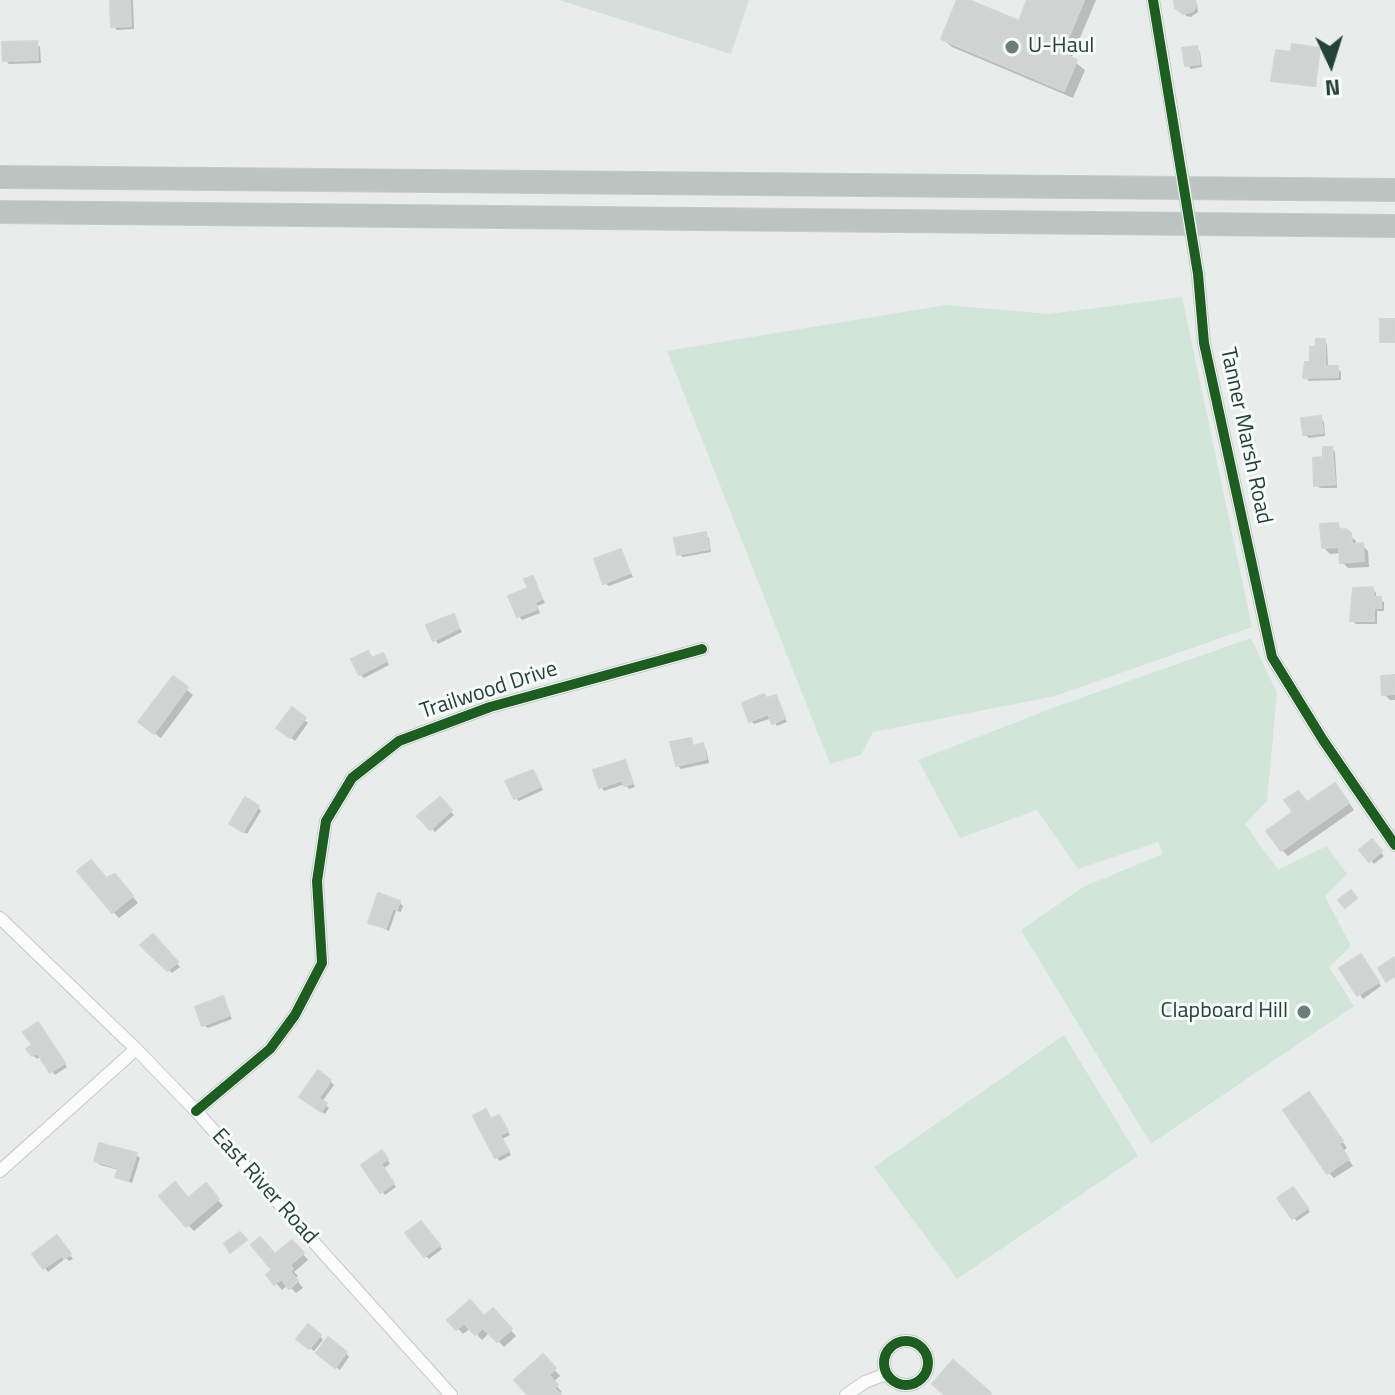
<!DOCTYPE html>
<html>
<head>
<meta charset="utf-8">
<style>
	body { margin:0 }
	#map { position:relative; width:1395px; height:1395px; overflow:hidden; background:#e8edeb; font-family:"Titillium Web",sans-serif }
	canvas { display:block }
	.north { position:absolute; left:1291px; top:24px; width:80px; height:80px; -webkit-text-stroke:6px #f7fbf9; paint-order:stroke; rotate:176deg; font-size:22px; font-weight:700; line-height:32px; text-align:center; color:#24423a }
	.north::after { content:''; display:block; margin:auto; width:28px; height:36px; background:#24423a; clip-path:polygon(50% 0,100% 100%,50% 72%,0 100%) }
</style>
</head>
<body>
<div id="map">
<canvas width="1395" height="1395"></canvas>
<div class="north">N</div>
</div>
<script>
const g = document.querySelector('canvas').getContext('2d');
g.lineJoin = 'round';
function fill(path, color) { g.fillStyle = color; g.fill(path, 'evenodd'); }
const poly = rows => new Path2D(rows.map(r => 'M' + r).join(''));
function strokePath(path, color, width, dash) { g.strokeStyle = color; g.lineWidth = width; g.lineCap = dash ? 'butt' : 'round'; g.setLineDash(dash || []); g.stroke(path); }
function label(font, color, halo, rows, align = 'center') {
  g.font = font + ' "Titillium Web",sans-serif'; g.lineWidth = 6; g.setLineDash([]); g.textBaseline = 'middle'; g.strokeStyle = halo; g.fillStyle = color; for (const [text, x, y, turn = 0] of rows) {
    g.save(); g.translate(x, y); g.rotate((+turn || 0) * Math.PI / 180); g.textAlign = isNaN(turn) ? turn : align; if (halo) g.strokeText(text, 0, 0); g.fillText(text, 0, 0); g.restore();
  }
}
const built = poly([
	[559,0,749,0,731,54]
]);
const green = poly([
	[1182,297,1252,627,1055,696,873,732,861,755,830,764,667,351,945,305,1049,314],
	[1251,638,1277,693,1267,801,1245,824,1278,870,1327,846,1347,874,1325,896,1351,946,1329,967,1354,1006,1151,1144,1021,930,1083,887,1163,854,1158,842,1078,869,1037,810,960,838,918,760,1058,706],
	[1064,1035,1138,1156,957,1279,874,1167]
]);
const shadow = poly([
	[112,0,133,0,134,29,117,30,113,26],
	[960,0,1020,23,1030,0,1096,0,1071,59,1085,70,1073,98,952,47,943,39],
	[1177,0,1193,0,1197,4,1198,12,1191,17,1186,16],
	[36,43,40,47,41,63,9,64,5,60],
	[1196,48,1200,52,1202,67,1191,69,1187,65],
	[1319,50,1316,87,1275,81,1293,54],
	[1324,341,1327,344,1328,368,1337,368,1341,372,1341,380,1309,381,1305,377],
	[1320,419,1324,422,1325,436,1309,438,1305,434],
	[1332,449,1335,452,1337,488,1320,488,1316,485],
	[1337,525,1356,541,1356,545,1362,545,1368,551,1369,567,1348,568,1342,562,1341,553,1330,554,1324,548],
	[705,535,709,538,711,552,683,557,679,554],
	[621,551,633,577,609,586,605,583],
	[533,578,545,603,537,606,540,613,522,620,519,616,531,589],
	[1373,589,1376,593,1376,599,1384,602,1384,611,1377,611,1377,624,1356,624,1352,620],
	[454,617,462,632,438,644,429,626],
	[368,653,373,660,386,659,389,665,364,678,360,674],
	[1395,677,1395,700,1390,700,1384,694],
	[173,678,193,695,161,738,147,728],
	[775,697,787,722,777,726,772,718,754,724,751,721,767,700],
	[293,710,308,723,295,741,283,731],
	[690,740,695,747,702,746,706,749,709,763,681,769,677,765],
	[624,762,635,787,629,789,625,784,604,791,601,787],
	[533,772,543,790,519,801,516,798],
	[1341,791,1354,810,1288,856,1282,850,1308,804],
	[440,800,454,815,435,832,420,816],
	[258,807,261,811,247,834,235,827],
	[1372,842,1384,856,1374,864,1362,850],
	[106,880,121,882,138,903,119,918,113,912],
	[399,902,403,906,401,912,396,911,389,931,370,922],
	[153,937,180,967,172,973,143,945],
	[1364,960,1381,986,1363,999,1342,969],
	[222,999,232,1019,208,1028,204,1025],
	[42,1028,67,1067,55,1075,41,1056,37,1059,33,1055],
	[330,1081,334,1085,322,1102,329,1108,325,1114,305,1100],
	[1309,1095,1347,1148,1343,1151,1353,1166,1334,1178,1328,1172],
	[486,1112,492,1121,499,1117,510,1135,502,1139,511,1155,500,1161,496,1157],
	[136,1155,140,1158,132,1183,117,1176,119,1170,100,1165,96,1161],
	[385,1156,390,1164,383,1169,396,1187,385,1195,363,1165],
	[211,1192,223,1206,194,1231,188,1225,189,1200],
	[1297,1193,1310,1212,1297,1221,1294,1218],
	[424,1227,442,1249,429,1259,425,1255],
	[60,1242,73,1259,69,1261,66,1258,48,1272,35,1255],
	[292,1242,308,1260,294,1272,298,1276,295,1278,303,1288,296,1293,288,1285,282,1290,269,1275,275,1270,275,1257],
	[493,1311,516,1336,504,1347,490,1332,482,1340,471,1328,463,1334,450,1320,484,1318],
	[320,1336,323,1340,314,1351,302,1342],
	[346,1353,349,1357,340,1370,322,1356],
	[543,1357,560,1376,553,1382,562,1392,559,1395,531,1395]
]);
const building = poly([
	[110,0,130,0,131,26,111,27,110,0],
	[957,0,969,0,1019,21,1027,0,1084,0,1062,53,1077,60,1064,91,941,39,957,0],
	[1174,0,1195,0,1196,5,1193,11,1183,14,1175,8,1174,0],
	[37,41,38,60,3,61,2,42,37,41],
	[1292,44,1320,48,1315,86,1271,81,1276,50,1291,52,1292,44],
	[1197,46,1200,64,1185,66,1182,48,1197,46],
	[1380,319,1395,319,1395,342,1380,342,1380,319],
	[1316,339,1325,339,1325,366,1338,366,1338,377,1303,378,1305,362,1310,362,1310,347,1316,347,1316,339],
	[1321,416,1323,433,1303,435,1301,418,1321,416],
	[1323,447,1332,447,1335,484,1314,486,1313,458,1323,457,1323,447],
	[1338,523,1339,530,1346,529,1351,533,1352,544,1363,543,1364,561,1340,563,1339,547,1322,548,1320,524,1338,523],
	[706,532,709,549,677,555,674,538,706,532],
	[621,549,630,573,603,584,594,559,621,549],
	[533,576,542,599,535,602,537,609,517,617,508,596,528,588,524,579,533,576],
	[1373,587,1374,597,1381,597,1381,608,1374,608,1374,621,1350,621,1353,588,1373,587],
	[454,614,459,628,433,641,426,625,454,614],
	[368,651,372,658,383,653,387,661,359,675,351,659,368,651],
	[1395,675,1395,694,1382,695,1381,676,1395,675],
	[173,676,188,687,154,734,138,722,173,676],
	[764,694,766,698,776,695,785,718,772,724,768,714,749,722,742,703,764,694],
	[292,707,306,718,290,738,276,728,292,707],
	[691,738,693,746,703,743,706,759,676,766,670,742,691,738],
	[625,760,633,783,624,786,622,780,599,788,593,770,625,760],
	[533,770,541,786,514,799,505,781,533,770],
	[1335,783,1349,803,1281,851,1266,831,1293,812,1284,800,1298,791,1307,802,1335,783],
	[245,797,259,806,243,832,229,824,245,797],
	[440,797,452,810,430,830,417,816,440,797],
	[1372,839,1382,851,1369,862,1359,850,1372,839],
	[91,860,106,878,115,874,133,896,112,913,77,871,91,860],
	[1351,890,1357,898,1345,908,1338,900,1351,890],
	[378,893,400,901,397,910,393,908,386,928,368,923,378,893],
	[153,934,178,962,167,971,140,945,153,934],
	[1361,954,1379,982,1357,996,1339,968,1361,954],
	[1395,957,1395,976,1386,982,1378,968,1395,957],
	[223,996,230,1015,202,1026,195,1007,223,996],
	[38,1022,65,1063,50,1073,37,1053,32,1056,26,1049,32,1045,23,1032,38,1022],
	[318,1070,331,1080,319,1098,327,1103,321,1112,299,1097,318,1070],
	[1309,1092,1343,1141,1339,1144,1349,1159,1327,1174,1283,1110,1309,1092],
	[486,1109,491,1119,499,1115,508,1131,500,1135,509,1151,495,1158,473,1116,486,1109],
	[99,1143,137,1153,128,1181,115,1177,118,1168,94,1161,99,1143],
	[382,1150,388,1159,381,1164,394,1183,380,1193,361,1165,382,1150],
	[175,1182,188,1198,206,1183,219,1199,186,1227,159,1196,175,1182],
	[1293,1187,1308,1208,1292,1219,1277,1198,1293,1187],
	[421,1221,440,1245,424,1257,405,1233,421,1221],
	[240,1232,247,1240,230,1253,224,1243,240,1232],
	[57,1235,71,1254,64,1259,62,1256,43,1269,32,1254,57,1235],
	[260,1237,275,1254,292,1240,304,1253,290,1265,293,1269,290,1271,298,1281,289,1289,281,1279,274,1285,266,1275,272,1270,251,1245,260,1237],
	[470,1300,484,1316,493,1308,512,1329,497,1342,483,1328,475,1335,464,1323,456,1330,447,1320,470,1300],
	[308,1324,321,1335,309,1349,296,1339,308,1324],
	[328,1337,347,1352,335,1368,316,1353,328,1337],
	[543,1354,556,1368,549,1375,558,1385,554,1388,561,1395,528,1395,514,1380,543,1354],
	[953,1360,991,1393,989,1395,945,1395,932,1384,953,1360]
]);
const street = poly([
	[1153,0,1175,132],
	[1198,274,1204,343,1272,657,1323,740,1395,845],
	[0,918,136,1049,196,1111,451,1395],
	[196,1111,270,1049,295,1015,322,963,317,881,326,821,352,778,399,741,490,707,702,649],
	[0,1171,136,1049],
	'884 1363a22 22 0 1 1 44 0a22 22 0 1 1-44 0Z',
	[846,1395,865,1382,886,1374]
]);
const highway = poly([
	[0,177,1395,190],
	[0,212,1395,226]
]);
const streetBridge = poly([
	[1175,132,1198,274]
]);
const cycleway = poly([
	[1153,0,1198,274,1204,343,1272,657,1323,740,1395,845],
	[196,1111,270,1049,295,1015,322,963,317,881,326,821,352,778,399,741,490,707,702,649],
	'884 1363a22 22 0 1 1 44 0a22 22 0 1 1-44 0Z'
]);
const markers = [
	[1012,47,8,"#697e78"],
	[1304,1012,8,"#697e78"]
];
const poiNames = [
	["U-Haul",1028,47],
	["Clapboard Hill",1288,1012,"right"]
];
const streetNames = [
	["Tanner Marsh Road",1245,436,78],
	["Trailwood Drive",489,691,-18],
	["East River Road",264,1187,48]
];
fill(built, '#d6dedb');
fill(green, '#d1e6d8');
fill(shadow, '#0003');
fill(building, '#cfd4d2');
strokePath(building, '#d1d6d4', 2);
strokePath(street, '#c5cac8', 14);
strokePath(highway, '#c3ccc9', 24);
strokePath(street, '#fcfcfc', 12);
strokePath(highway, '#bcc4c2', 22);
strokePath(streetBridge, '#c5cac8', 14, []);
strokePath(streetBridge, '#fcfcfc', 12);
strokePath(cycleway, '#1b5e20', 10);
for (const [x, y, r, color] of markers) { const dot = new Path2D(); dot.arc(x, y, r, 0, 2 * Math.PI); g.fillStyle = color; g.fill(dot); strokePath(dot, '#f7fbf9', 3); }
label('22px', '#24423a', '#f7fbf9', poiNames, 'left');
label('22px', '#24423a', '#f7fbf9', streetNames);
</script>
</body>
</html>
